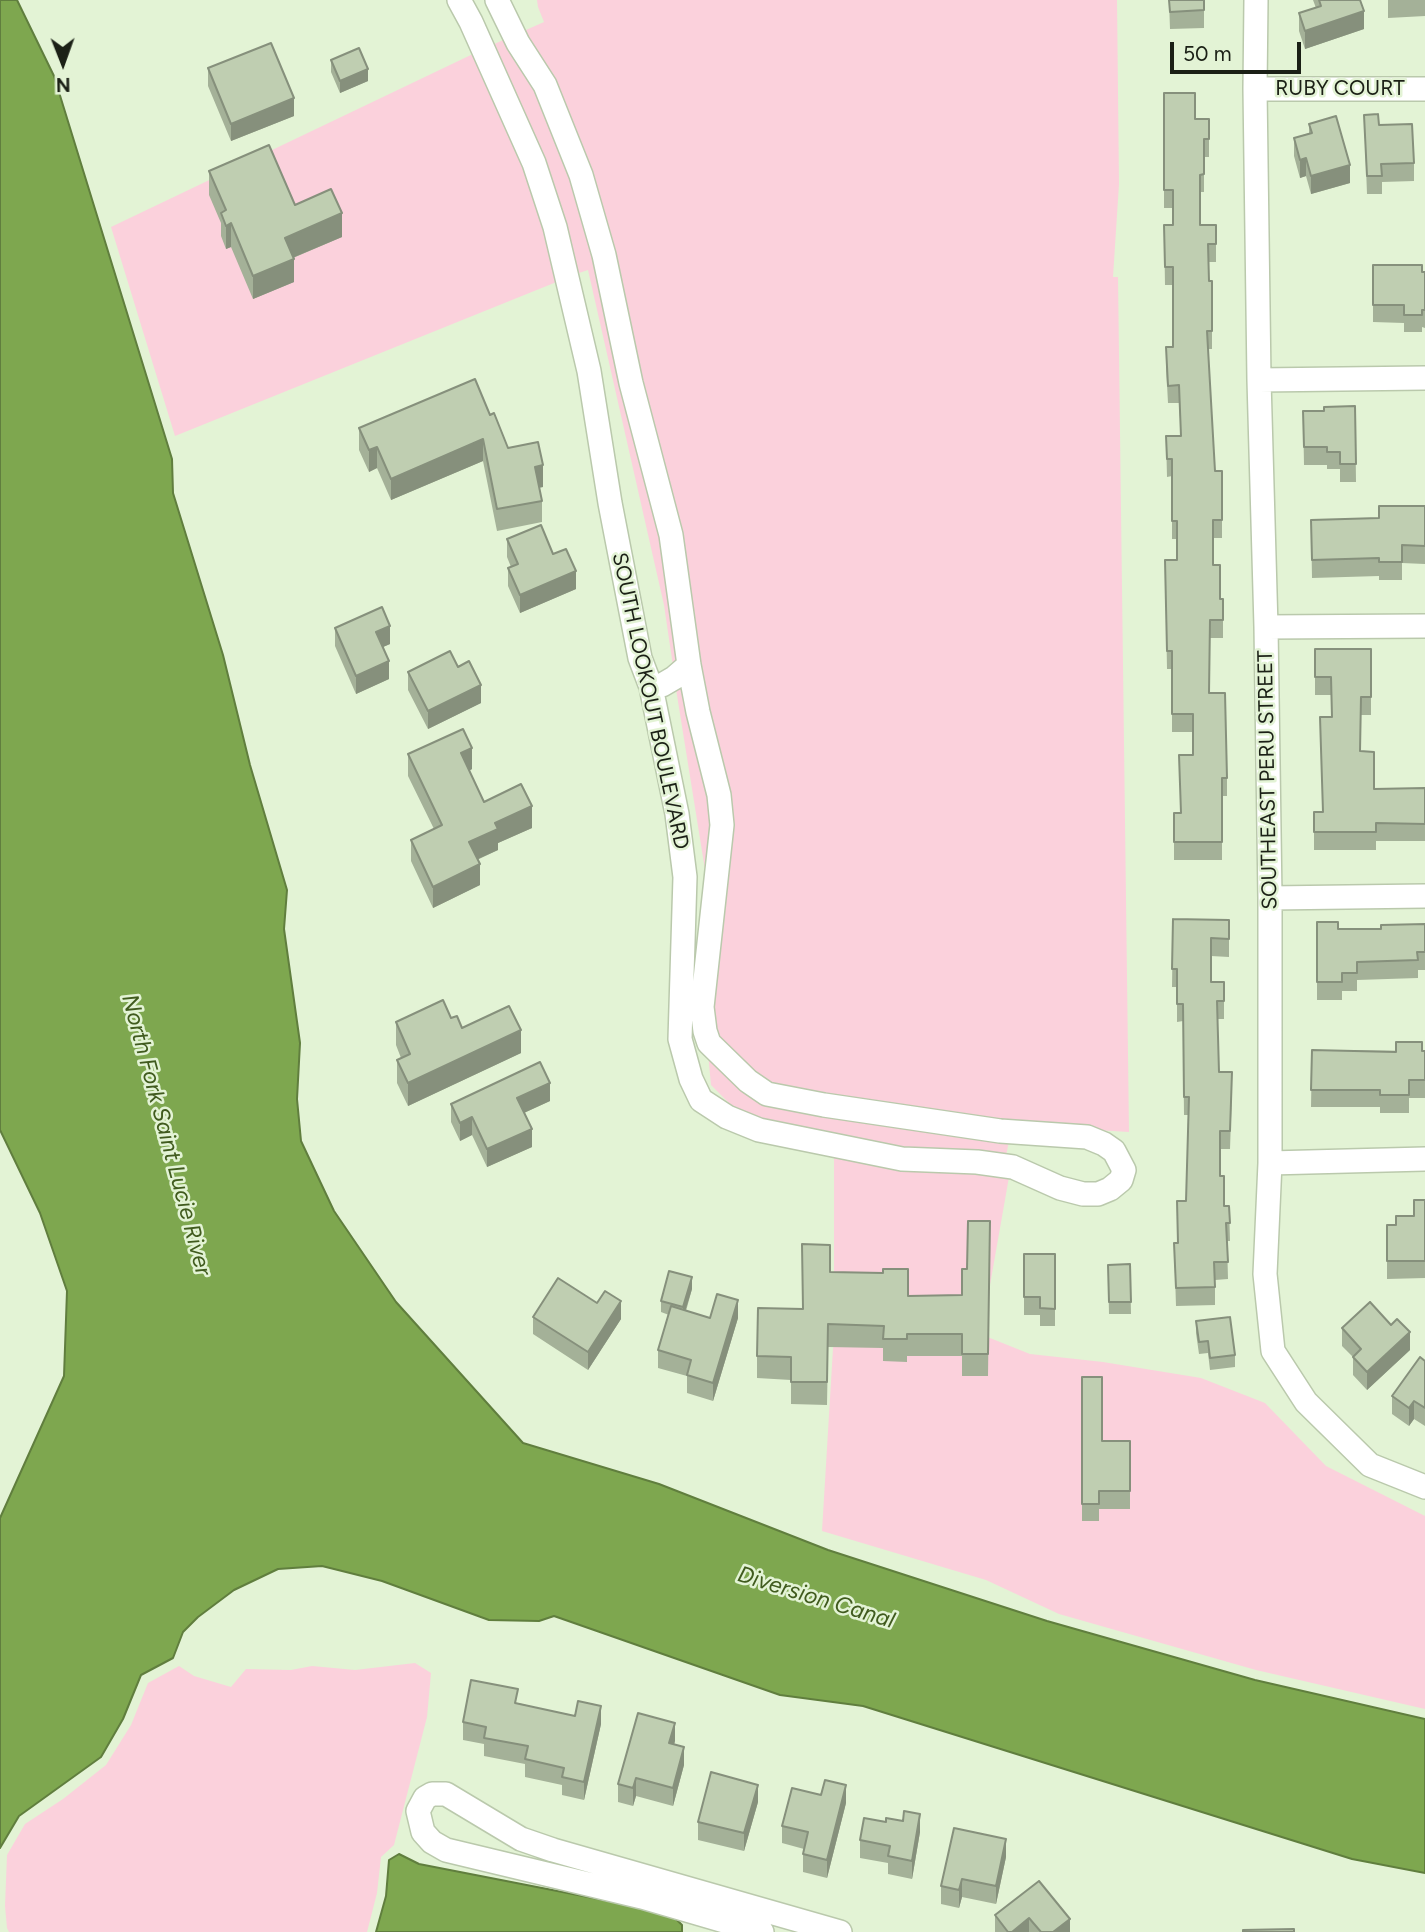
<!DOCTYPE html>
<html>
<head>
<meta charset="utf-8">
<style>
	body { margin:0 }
	#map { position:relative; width:1425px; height:1932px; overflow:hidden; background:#e3f3d5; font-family:Figtree,sans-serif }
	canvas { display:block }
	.north { position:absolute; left:28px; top:28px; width:70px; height:70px; -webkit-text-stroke:5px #e3f3d5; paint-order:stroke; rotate:179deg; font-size:19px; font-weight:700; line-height:28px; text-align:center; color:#1b2016 }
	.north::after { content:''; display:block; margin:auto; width:24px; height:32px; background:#1b2016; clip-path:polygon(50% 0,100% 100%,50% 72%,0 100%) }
	.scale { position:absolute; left:1170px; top:42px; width:131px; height:32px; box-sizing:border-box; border:4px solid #1b2016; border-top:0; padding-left:9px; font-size:21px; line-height:24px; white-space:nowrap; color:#1b2016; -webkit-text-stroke:5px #e3f3d5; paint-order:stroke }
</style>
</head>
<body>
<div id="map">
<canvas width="1425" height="1932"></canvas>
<div class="north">N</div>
<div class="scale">50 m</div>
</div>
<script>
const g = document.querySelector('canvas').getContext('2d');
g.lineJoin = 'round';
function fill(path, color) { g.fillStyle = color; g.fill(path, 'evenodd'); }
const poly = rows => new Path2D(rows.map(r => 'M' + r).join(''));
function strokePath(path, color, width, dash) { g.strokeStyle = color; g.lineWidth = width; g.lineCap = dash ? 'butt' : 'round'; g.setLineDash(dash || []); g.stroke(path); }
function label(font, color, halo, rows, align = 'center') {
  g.font = font + ' Figtree,sans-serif'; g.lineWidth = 5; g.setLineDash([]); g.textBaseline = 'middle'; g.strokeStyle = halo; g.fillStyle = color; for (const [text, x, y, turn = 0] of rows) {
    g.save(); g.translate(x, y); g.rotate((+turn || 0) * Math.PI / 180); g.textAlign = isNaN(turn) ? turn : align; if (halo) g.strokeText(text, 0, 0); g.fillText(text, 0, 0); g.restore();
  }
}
const green = poly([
	[537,0,1117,0,1119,184,1113,277,1118,277,1129,1132,1032,1126,1013,1121,1006,1156,903,1149,762,1120,735,1109,711,1085,708,1053,706,876,676,689,701,666,690,651,673,666,664,605,588,270,576,274,492,45,544,22,538,7],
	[475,53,526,167,546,230,559,281,175,436,111,227],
	[834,1156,1009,1177,984,1319,960,1326,1030,1354,1103,1362,1201,1378,1265,1403,1326,1466,1425,1516,1425,1709,1256,1670,1059,1614,986,1580,822,1531,834,1332],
	[415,1663,431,1673,427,1717,394,1845,381,1857,377,1893,367,1932,9,1932,7,1928,5,1906,7,1855,25,1824,63,1799,106,1765,131,1725,148,1683,179,1666,194,1676,231,1687,246,1669,291,1670,312,1666,355,1670]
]);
const water = poly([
	[0,0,17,0,54,76,172,459,173,493,223,655,250,765,287,890,284,929,300,1043,297,1099,301,1141,334,1211,396,1302,523,1443,659,1484,828,1550,1047,1621,1255,1680,1425,1719,1425,1873,1352,1859,863,1706,780,1695,554,1616,539,1621,489,1620,382,1581,322,1566,278,1569,234,1590,198,1617,183,1632,173,1658,141,1675,123,1719,101,1757,19,1816,0,1848,0,1518,64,1376,67,1291,40,1213,0,1130,0,0],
	[399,1854,419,1864,670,1913,682,1925,682,1932,376,1932,386,1896,389,1860,399,1854]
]);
const minor = poly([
	[459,0,471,22,534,163,555,227,589,371,610,503,640,658,651,687,677,814,685,877,680,1039,691,1079,701,1100,727,1117,759,1130,902,1159,977,1162,1013,1167,1060,1188,1083,1194,1098,1194,1110,1189,1121,1180,1124,1170,1114,1151,1104,1144,1087,1137,1000,1131,824,1105,767,1094,748,1081,709,1043,705,1031,702,1007,722,825,719,795,698,712,689,665,671,535,631,383,604,255,581,175,545,85,518,43,497,0],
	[1256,0,1255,89,1259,380,1266,627,1270,898,1270,1163,1265,1274,1273,1351,1306,1402,1370,1465,1425,1487],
	[1255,89,1425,89],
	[1259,380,1425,378],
	[1266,627,1425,626],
	[651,687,662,685,674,678,689,665],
	[1270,898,1425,896],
	[1270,1163,1425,1159],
	[762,1932,642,1897,446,1850,432,1842,423,1832,418,1811,425,1798,432,1794,446,1794,521,1839,553,1850,840,1932]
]);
const wall = poly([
	[1169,0,1204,0,1204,28,1170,29],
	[1313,0,1360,0,1364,29,1305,49,1299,31,1299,13,1316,8],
	[1388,0,1425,0,1425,16,1388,18],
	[331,60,368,81,340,93,331,72],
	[208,68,294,116,231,141,208,86],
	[1164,93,1195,119,1209,119,1209,157,1204,157,1204,192,1200,192,1200,225,1216,225,1216,262,1208,262,1209,281,1212,281,1212,349,1208,349,1215,471,1222,471,1222,538,1213,538,1213,565,1220,599,1223,599,1223,638,1210,638,1210,693,1227,778,1227,796,1222,796,1222,860,1174,860,1174,813,1181,813,1179,755,1193,755,1193,732,1172,732,1172,669,1167,669,1165,560,1177,560,1177,539,1172,539,1172,476,1167,477,1166,436,1181,436,1179,403,1168,403,1166,365,1166,347,1173,347,1173,285,1165,285,1164,225,1173,225,1173,208,1164,208],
	[1364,115,1379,125,1414,163,1414,181,1382,182,1382,194,1367,194],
	[1309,124,1350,183,1311,194,1306,176,1300,178,1294,156,1294,138,1309,133],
	[209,171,295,205,342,237,293,258,294,282,253,299,231,247,226,249,221,236,221,223,209,195],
	[1373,265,1425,272,1425,328,1422,327,1422,332,1404,332,1404,323,1373,322],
	[1355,406,1356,482,1340,482,1340,469,1327,469,1327,465,1304,465,1303,411,1324,411],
	[490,415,508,448,543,487,539,488,542,501,542,522,497,531,483,461,391,500,377,468,369,472,359,450,359,428],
	[1425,506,1425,564,1402,563,1402,580,1379,580,1379,576,1312,578,1311,520,1379,518],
	[507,539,553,554,576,589,520,613,508,586,508,568,511,567,507,557],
	[335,628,390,644,383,647,389,679,356,694,335,646],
	[1315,649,1371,649,1371,715,1361,715,1361,751,1374,789,1425,788,1425,841,1376,841,1376,850,1314,850,1314,812,1323,812,1320,717,1332,717,1331,695,1315,695],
	[458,667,481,703,428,729,408,690,408,672],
	[408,754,472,769,469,771,484,802,532,828,498,843,498,850,477,860,480,885,433,908,411,861,411,840,434,829,408,776],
	[1173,919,1229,920,1229,957,1211,956,1211,982,1224,982,1224,1019,1217,1019,1219,1072,1232,1090,1230,1149,1220,1149,1220,1176,1224,1206,1229,1206,1230,1241,1227,1241,1228,1279,1215,1280,1215,1305,1176,1306,1174,1243,1177,1243,1186,1201,1188,1115,1184,1115,1183,1021,1177,1022,1177,987,1172,987],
	[1317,922,1338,929,1381,929,1425,924,1425,970,1418,970,1418,978,1357,980,1357,991,1342,991,1342,1000,1317,1000],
	[451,1018,462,1028,521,1053,408,1106,397,1083,397,1060,401,1058,396,1045,396,1022],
	[1312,1050,1425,1051,1425,1098,1409,1098,1409,1113,1380,1113,1380,1107,1311,1107],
	[550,1101,524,1113,532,1147,487,1167,472,1135,460,1141,451,1122,451,1104],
	[1425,1200,1425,1278,1387,1279,1387,1225,1396,1225,1414,1216],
	[990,1221,988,1376,962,1376,962,1356,907,1356,907,1362,883,1361,883,1348,828,1347,827,1405,791,1404,791,1380,757,1378,757,1356,802,1309,830,1272,908,1296,962,1295,967,1269],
	[1024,1254,1055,1254,1055,1326,1040,1326,1040,1315,1024,1315],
	[1130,1264,1131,1314,1109,1314,1108,1265],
	[692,1289,686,1311,710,1318,738,1318,713,1401,687,1393,687,1376,658,1368,658,1350,669,1315,661,1312,661,1301],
	[597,1303,621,1319,588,1370,533,1334,533,1317],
	[1196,1321,1235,1355,1235,1367,1210,1370,1208,1353,1199,1354,1196,1333],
	[1342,1328,1410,1350,1367,1390,1353,1375,1353,1357,1342,1346],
	[1425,1361,1425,1426,1414,1419,1409,1426,1392,1414,1392,1396],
	[1082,1377,1102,1441,1130,1441,1130,1509,1099,1509,1099,1521,1082,1521],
	[518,1703,601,1724,584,1800,562,1795,562,1785,525,1777,525,1764,484,1756,484,1744,463,1740,463,1722],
	[675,1741,674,1745,684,1765,673,1806,636,1796,633,1806,618,1802,618,1784],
	[758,1802,744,1851,698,1840,698,1822],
	[846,1803,827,1878,803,1872,803,1854,804,1849,782,1843,782,1826],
	[903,1821,920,1832,912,1879,888,1874,888,1863,860,1858,860,1840,886,1822],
	[1006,1857,996,1904,962,1897,959,1908,941,1904,941,1886],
	[1039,1881,1070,1932,995,1932,995,1915]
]);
const shadedWall = poly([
	[1364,11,1364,29,1305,49,1305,31],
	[368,69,368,81,340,93,340,81],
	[294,98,294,116,231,141,231,124],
	[1306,158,1306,176,1300,178,1300,160],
	[1350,165,1350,183,1311,194,1311,176],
	[342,213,342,237,285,261,285,238],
	[231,223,231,247,226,249,226,226],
	[294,259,294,282,253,299,253,276],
	[483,439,483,461,391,500,391,479],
	[377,447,377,468,369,472,369,450],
	[543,465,543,487,535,488,535,467],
	[576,571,576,589,520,613,520,595],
	[390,626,390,644,376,650,376,632],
	[389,661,389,679,356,694,356,676],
	[481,685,481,703,428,729,428,711],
	[472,748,472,769,461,775,461,753],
	[532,806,532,828,498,843,498,850,469,863,469,842,495,823],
	[480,864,480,885,433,908,433,887],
	[521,1030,521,1053,408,1106,408,1083],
	[550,1083,550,1101,517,1116,517,1098],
	[472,1117,472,1135,460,1141,460,1123],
	[532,1129,532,1147,487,1167,487,1149],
	[692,1277,692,1289,683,1318,683,1307],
	[738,1300,738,1318,713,1401,713,1383],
	[621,1301,621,1319,588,1370,588,1352],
	[1410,1332,1410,1350,1367,1390,1367,1372],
	[1414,1401,1414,1419,1409,1426,1409,1408],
	[601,1706,601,1724,584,1800,584,1782],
	[675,1723,675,1741,669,1761,669,1743],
	[684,1747,684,1765,673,1806,673,1788],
	[636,1778,636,1796,633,1806,633,1788],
	[758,1785,758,1802,744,1851,744,1833],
	[846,1785,846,1803,827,1878,827,1860],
	[920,1814,920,1832,912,1879,912,1861],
	[1006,1839,1006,1857,996,1904,996,1886],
	[962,1879,962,1897,959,1908,959,1890],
	[1029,1918,1029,1932,1012,1932],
	[1070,1919,1070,1932,1053,1932]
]);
const building = poly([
	[1169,0,1204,0,1204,10,1170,12,1169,0],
	[1319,0,1360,0,1364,11,1305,31,1299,13,1321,6,1319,0],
	[271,43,294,98,231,124,208,68,271,43],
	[359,48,368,69,340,81,331,60,359,48],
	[1164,93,1195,93,1195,119,1209,119,1209,139,1204,139,1204,174,1200,175,1200,225,1216,225,1216,244,1208,244,1209,281,1212,281,1212,331,1207,331,1215,471,1222,471,1222,520,1213,520,1213,565,1220,565,1220,599,1223,599,1223,620,1210,620,1209,693,1225,693,1227,778,1222,778,1222,842,1174,842,1174,813,1181,813,1179,755,1193,755,1193,714,1172,714,1172,651,1167,651,1165,560,1177,560,1177,521,1172,521,1172,459,1167,459,1166,436,1181,436,1179,385,1168,386,1166,347,1173,347,1173,267,1165,267,1164,225,1173,225,1173,190,1164,190,1164,93],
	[1378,114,1379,125,1412,124,1414,163,1381,164,1382,176,1367,176,1364,115,1378,114],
	[1336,116,1350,165,1311,176,1306,158,1300,160,1294,138,1312,133,1309,124,1336,116],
	[269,145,295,205,331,189,342,213,285,238,294,259,253,276,231,223,226,226,221,213,226,210,209,171,269,145],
	[1373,265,1422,265,1422,272,1425,272,1425,310,1422,310,1422,315,1404,315,1404,305,1373,305,1373,265],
	[475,379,490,415,494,413,508,448,538,442,543,465,535,467,542,501,497,509,483,439,391,479,377,447,369,450,359,428,475,379],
	[1355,406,1356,464,1340,464,1340,452,1327,452,1327,447,1304,447,1303,411,1324,411,1324,407,1355,406],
	[1379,506,1425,506,1425,546,1402,545,1402,562,1379,562,1379,558,1312,560,1311,520,1379,518,1379,506],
	[541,525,553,554,566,549,576,571,520,595,508,568,518,564,507,539,541,525],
	[382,607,390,626,376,632,389,661,356,676,335,628,382,607],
	[1315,649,1371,649,1371,697,1361,697,1360,751,1374,752,1374,789,1425,788,1425,824,1376,823,1376,832,1314,832,1314,812,1323,812,1320,717,1332,717,1331,677,1315,677,1315,649],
	[450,651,458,667,469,661,481,685,428,711,408,672,450,651],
	[463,729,472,748,461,753,484,802,521,784,532,806,495,823,498,829,469,842,480,864,433,887,411,840,442,825,408,754,463,729],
	[1173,919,1229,920,1229,939,1211,938,1211,982,1224,982,1224,1001,1217,1001,1219,1072,1232,1072,1230,1131,1220,1131,1220,1176,1224,1176,1224,1206,1229,1206,1230,1223,1226,1223,1228,1262,1214,1262,1215,1287,1176,1288,1174,1243,1178,1243,1177,1201,1186,1201,1189,1097,1184,1097,1183,1004,1177,1004,1177,969,1172,969,1173,919],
	[1317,922,1338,922,1338,929,1381,929,1381,925,1425,924,1425,952,1417,952,1418,960,1357,962,1357,973,1342,973,1342,982,1317,982,1317,922],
	[443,1000,451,1018,457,1016,462,1028,509,1006,521,1030,408,1083,397,1060,410,1054,396,1022,443,1000],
	[1396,1042,1422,1042,1422,1051,1425,1051,1425,1080,1409,1080,1409,1095,1380,1095,1380,1090,1311,1090,1312,1050,1396,1052,1396,1042],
	[540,1062,550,1083,517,1098,532,1129,487,1149,472,1117,460,1123,451,1104,540,1062],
	[1414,1200,1425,1200,1425,1261,1387,1261,1387,1225,1396,1225,1396,1216,1414,1216,1414,1200],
	[968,1221,990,1221,988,1354,962,1354,962,1334,907,1334,907,1339,883,1339,884,1326,828,1324,827,1382,791,1382,791,1357,757,1356,758,1308,803,1309,802,1244,830,1245,830,1272,883,1273,883,1269,908,1269,908,1296,962,1295,962,1269,967,1269,968,1221],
	[1024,1254,1055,1254,1055,1309,1040,1308,1040,1297,1024,1297,1024,1254],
	[1130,1264,1131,1302,1109,1302,1108,1265,1130,1264],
	[669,1271,692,1277,683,1307,661,1301,669,1271],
	[558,1278,597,1303,605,1291,621,1301,588,1352,533,1317,558,1278],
	[717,1294,738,1300,713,1383,687,1375,691,1360,658,1350,671,1306,710,1318,717,1294],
	[1370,1302,1391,1325,1397,1319,1410,1332,1367,1372,1353,1357,1361,1349,1342,1328,1370,1302],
	[1230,1317,1235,1355,1210,1358,1208,1341,1199,1342,1196,1321,1230,1317],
	[1420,1357,1425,1361,1425,1408,1414,1401,1409,1408,1392,1396,1420,1357],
	[1082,1377,1102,1377,1102,1441,1130,1441,1130,1491,1099,1491,1099,1504,1082,1504,1082,1377],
	[471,1680,518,1689,515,1703,575,1716,578,1701,601,1706,584,1782,562,1777,564,1768,525,1759,528,1746,484,1738,486,1727,463,1722,471,1680],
	[638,1713,675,1723,669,1743,684,1747,673,1788,636,1778,633,1788,618,1784,638,1713],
	[711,1772,758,1785,744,1833,698,1822,711,1772],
	[825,1780,846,1785,827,1860,803,1854,808,1832,782,1826,792,1788,821,1795,825,1780],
	[904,1811,920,1814,912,1861,888,1856,890,1846,860,1840,864,1818,886,1822,886,1818,903,1821,904,1811],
	[954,1828,1006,1839,996,1886,962,1879,959,1890,941,1886,954,1828],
	[1039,1881,1070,1919,1053,1932,1041,1932,1029,1918,1012,1932,1008,1932,995,1915,1039,1881],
	[1294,1929,1294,1932,1243,1932,1243,1930,1294,1929]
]);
const streetNames = [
	["RUBY COURT",1340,89],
	["SOUTH LOOKOUT BOULEVARD",650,701,78],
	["SOUTHEAST PERU STREET",1268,780,-91]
];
const waterNames = [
	["North Fork Saint Lucie River",166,1135,75],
	["Diversion Canal",816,1598,17]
];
fill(green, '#fbd1dc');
fill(water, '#7ea74f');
strokePath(water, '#607e3e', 2);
strokePath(minor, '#bac9ac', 26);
strokePath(minor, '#fff', 23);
fill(wall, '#a4b198');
fill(shadedWall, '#86907c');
fill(building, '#bfceb1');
strokePath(building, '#86907c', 2);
label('21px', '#1b2016', '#e3f3d5', streetNames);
label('italic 23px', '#405b1e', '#e3f3d5', waterNames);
</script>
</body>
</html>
